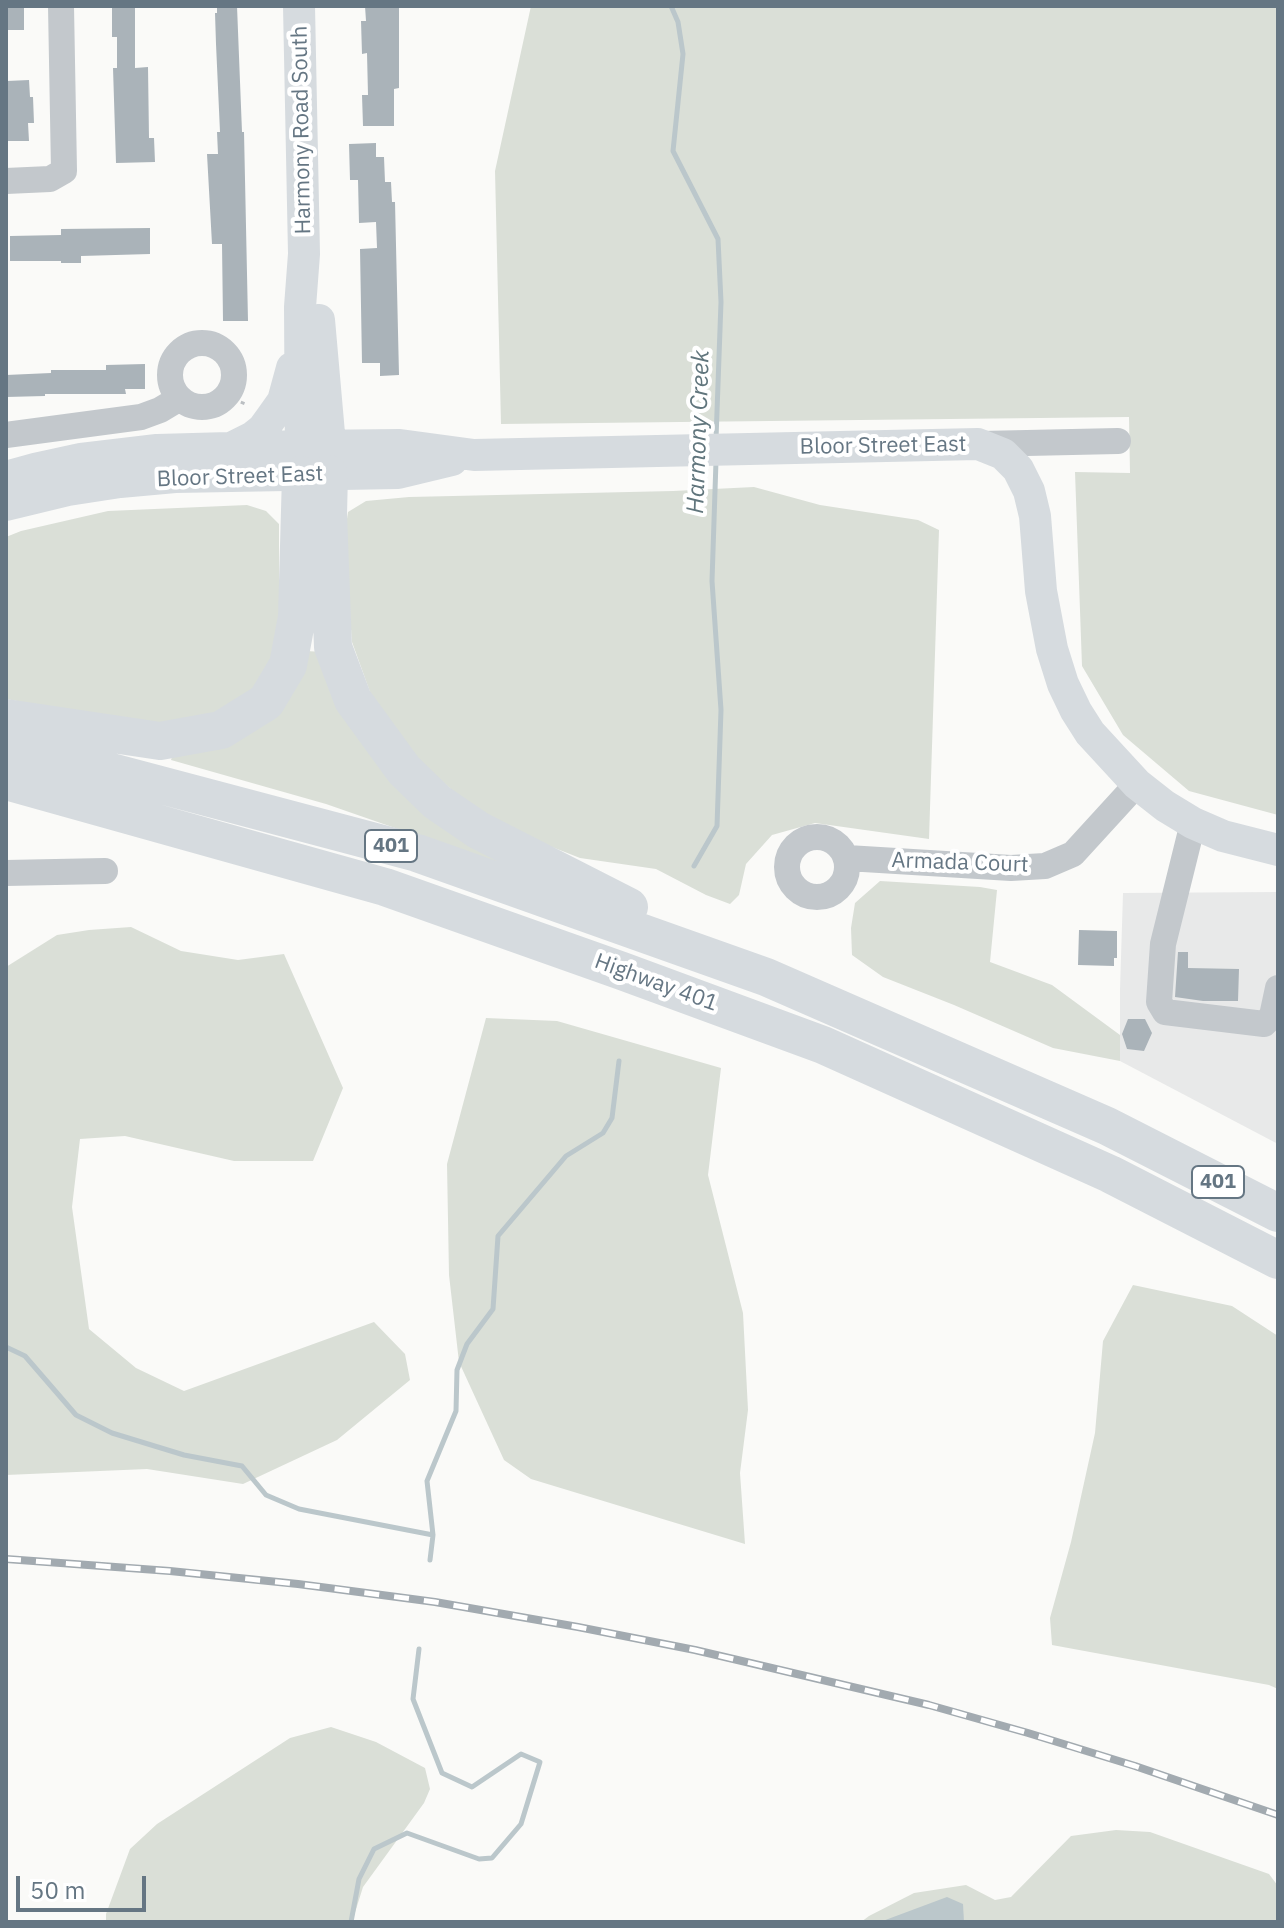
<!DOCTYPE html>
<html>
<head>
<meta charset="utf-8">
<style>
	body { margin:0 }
	#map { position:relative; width:1284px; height:1928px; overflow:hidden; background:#fafaf8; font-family:"IBM Plex Sans",sans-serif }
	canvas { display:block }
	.frame { position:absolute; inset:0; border:8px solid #657683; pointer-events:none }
	.scale { position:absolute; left:16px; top:1876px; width:130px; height:36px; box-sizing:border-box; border:4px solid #657683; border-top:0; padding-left:10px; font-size:24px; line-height:28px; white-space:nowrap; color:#657683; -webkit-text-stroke:6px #fff; paint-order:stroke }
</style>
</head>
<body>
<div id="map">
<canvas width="1284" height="1928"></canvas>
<div class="frame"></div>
<div class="scale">50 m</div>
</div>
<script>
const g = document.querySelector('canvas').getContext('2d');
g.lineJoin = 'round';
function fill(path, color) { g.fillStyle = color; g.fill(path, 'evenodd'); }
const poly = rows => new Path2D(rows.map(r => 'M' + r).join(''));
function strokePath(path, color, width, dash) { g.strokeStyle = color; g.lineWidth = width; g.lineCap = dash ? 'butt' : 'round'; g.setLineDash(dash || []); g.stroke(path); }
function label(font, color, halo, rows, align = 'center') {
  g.font = font + ' "IBM Plex Sans",sans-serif'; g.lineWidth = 8; g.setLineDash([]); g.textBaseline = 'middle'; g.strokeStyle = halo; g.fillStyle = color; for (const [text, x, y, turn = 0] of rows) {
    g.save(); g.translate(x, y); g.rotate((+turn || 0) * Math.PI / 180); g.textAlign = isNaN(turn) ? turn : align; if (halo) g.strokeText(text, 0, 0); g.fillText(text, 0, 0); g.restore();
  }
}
const built = poly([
	[1278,892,1278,1144,1120,1061,1120,989,1123,893]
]);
const green = poly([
	[531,6,1278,6,1278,815,1189,791,1123,735,1082,666,1075,472,1130,473,1129,417,501,424,495,171],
	[754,487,820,505,918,520,939,530,929,839,815,823,772,835,746,864,739,895,730,904,706,895,656,869,580,858,519,834,463,800,415,757,374,703,352,642,344,539,348,512,366,501,409,497,673,491],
	[247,505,266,511,279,524,279,628,273,666,252,694,223,713,188,722,135,723,6,699,6,537,21,531,108,511],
	[306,651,323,652,513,869,326,804,171,760,173,754],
	[880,881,980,887,997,890,990,962,1052,985,1120,1035,1120,1061,1053,1048,954,1005,883,977,852,955,851,928,855,903],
	[131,927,181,951,238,960,284,954,343,1088,313,1161,234,1161,125,1136,80,1139,72,1207,89,1329,136,1368,184,1391,374,1322,405,1354,410,1380,337,1440,243,1484,147,1469,6,1475,6,967,57,935,89,930],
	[486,1018,557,1021,721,1068,708,1175,743,1313,748,1410,740,1473,745,1544,531,1479,504,1460,459,1362,449,1275,447,1164],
	[1133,1285,1232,1306,1278,1336,1278,1689,1269,1685,1052,1645,1050,1618,1071,1542,1095,1433,1103,1341],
	[331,1727,376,1742,425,1768,430,1789,424,1803,363,1887,352,1922,106,1922,106,1914,130,1849,157,1824,290,1738],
	[1116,1830,1150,1832,1269,1874,1278,1886,1278,1922,861,1922,869,1916,914,1893,966,1885,995,1900,1011,1897,1071,1836]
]);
const water = poly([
	[947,1897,963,1904,964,1922,880,1922]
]);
const stream = poly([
	[671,6,678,22,683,54,673,151,718,239,721,302,716,439],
	[694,866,717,826,721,710,712,581,716,461],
	[6,1347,25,1356,76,1415,112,1433,184,1455,242,1466,266,1495,299,1509,433,1535],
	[430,1560,433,1535,427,1481,456,1411,457,1370,467,1344,493,1309,498,1236,566,1156,603,1133,612,1118,619,1061],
	[351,1922,359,1879,374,1849,407,1833,479,1859,492,1858,521,1824,540,1762,521,1754,472,1787,442,1773,413,1699,419,1649]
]);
const building = poly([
	[112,6,135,6,135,68,148,67,149,138,154,138,155,162,116,163,113,68,117,68,117,37,112,37],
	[217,6,237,6,242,132,244,132,248,321,223,321,222,244,212,244,207,154,218,154,217,132,220,132,216,44,215,13,217,13],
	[365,6,399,6,399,88,394,89,394,126,363,126,362,95,368,95,367,53,362,54,361,21,366,21],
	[6,7,24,7,24,30,6,30],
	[29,80,30,97,33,97,34,123,28,123,29,141,6,141,7,81],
	[376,143,376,157,384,157,385,182,391,182,392,202,395,202,399,375,380,376,380,363,362,363,360,249,377,248,376,222,359,223,358,180,350,180,349,144],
	[150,228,150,254,81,256,81,263,61,263,61,261,10,261,10,236,61,235,61,229],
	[145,364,145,389,125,389,126,394,45,394,45,396,6,397,6,375,51,373,51,370,106,370,106,365],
	[1079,930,1117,931,1117,958,1114,958,1114,966,1078,965],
	[1178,952,1188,952,1188,968,1239,969,1238,1001,1203,1001,1175,997],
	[1128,1019,1145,1019,1152,1033,1144,1051,1127,1049,1122,1034]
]);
const path = poly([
	[226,396,248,405]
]);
const minor = poly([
	[6,181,50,179,64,171,61,6],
	'170 375a32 32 0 1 1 64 0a32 32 0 1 1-64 0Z',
	[6,435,141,417,160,410,180,398],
	[981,444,1118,441],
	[1193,823,1163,944,1159,1002,1165,1012,1264,1024,1272,1016,1278,988],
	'787 867a30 30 0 1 1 60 0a30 30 0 1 1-60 0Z',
	[847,858,1011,868,1045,866,1073,854,1137,784],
	[6,873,105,871]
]);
const major = poly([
	[299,6,304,254,300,307,301,468],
	[319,320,330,445,329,465],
	[231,448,253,437,263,429,271,418,283,401,292,368],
	[6,477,35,469,81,459,157,450,301,446,400,445,474,455,978,444,1003,454,1018,469,1029,491,1035,516,1041,591,1052,649,1063,684,1076,711,1090,733,1137,784,1165,806,1193,823,1223,836,1278,850],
	[6,505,68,490,120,482,175,477,398,473,452,460]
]);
const highway = poly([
	[329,474,328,514,333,647,353,700,404,770,437,802,478,830,629,907],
	[6,718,160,741,221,730,266,702,288,665,297,617,301,475],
	[6,744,417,853,766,977,1107,1126,1278,1213],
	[6,781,385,887,622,971,823,1045,1110,1174,1278,1260]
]);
const rail = poly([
	[6,1559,170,1571,298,1584,435,1602,578,1627,695,1650,929,1705,1028,1733,1135,1766,1278,1815]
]);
const shields = [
	[391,846,52],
	[1218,1182,52]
];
const shieldNames = [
	["401",391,846],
	["401",1218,1182]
];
const streetNames = [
	["Harmony Road South",302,130,-91],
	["Bloor Street East",883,446,-1],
	["Bloor Street East",240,477,-2],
	["Armada Court",960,863,2],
	["Highway 401",656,983,20]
];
const waterNames = [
	["Harmony Creek",699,432,-88]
];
fill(built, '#e8e9e9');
fill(green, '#dadfd7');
fill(water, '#bbc7cb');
strokePath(stream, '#bbc7cb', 5);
fill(building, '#aab3b9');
strokePath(path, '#bbbfc2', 3, [4, 4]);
strokePath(minor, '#c3c8cc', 26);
strokePath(major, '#d6dbdf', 32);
strokePath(highway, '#d6dbdf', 38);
strokePath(rail, '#a2aab0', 8);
strokePath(rail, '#fff', 5, [15]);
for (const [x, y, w] of shields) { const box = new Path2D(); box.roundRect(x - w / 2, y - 16, w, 32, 6); g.fillStyle = '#fff'; g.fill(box); strokePath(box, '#657683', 2); }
label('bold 20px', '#657683', null, shieldNames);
label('22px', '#657683', '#fff', streetNames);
label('italic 24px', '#60757c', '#fff', waterNames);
</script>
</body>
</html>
